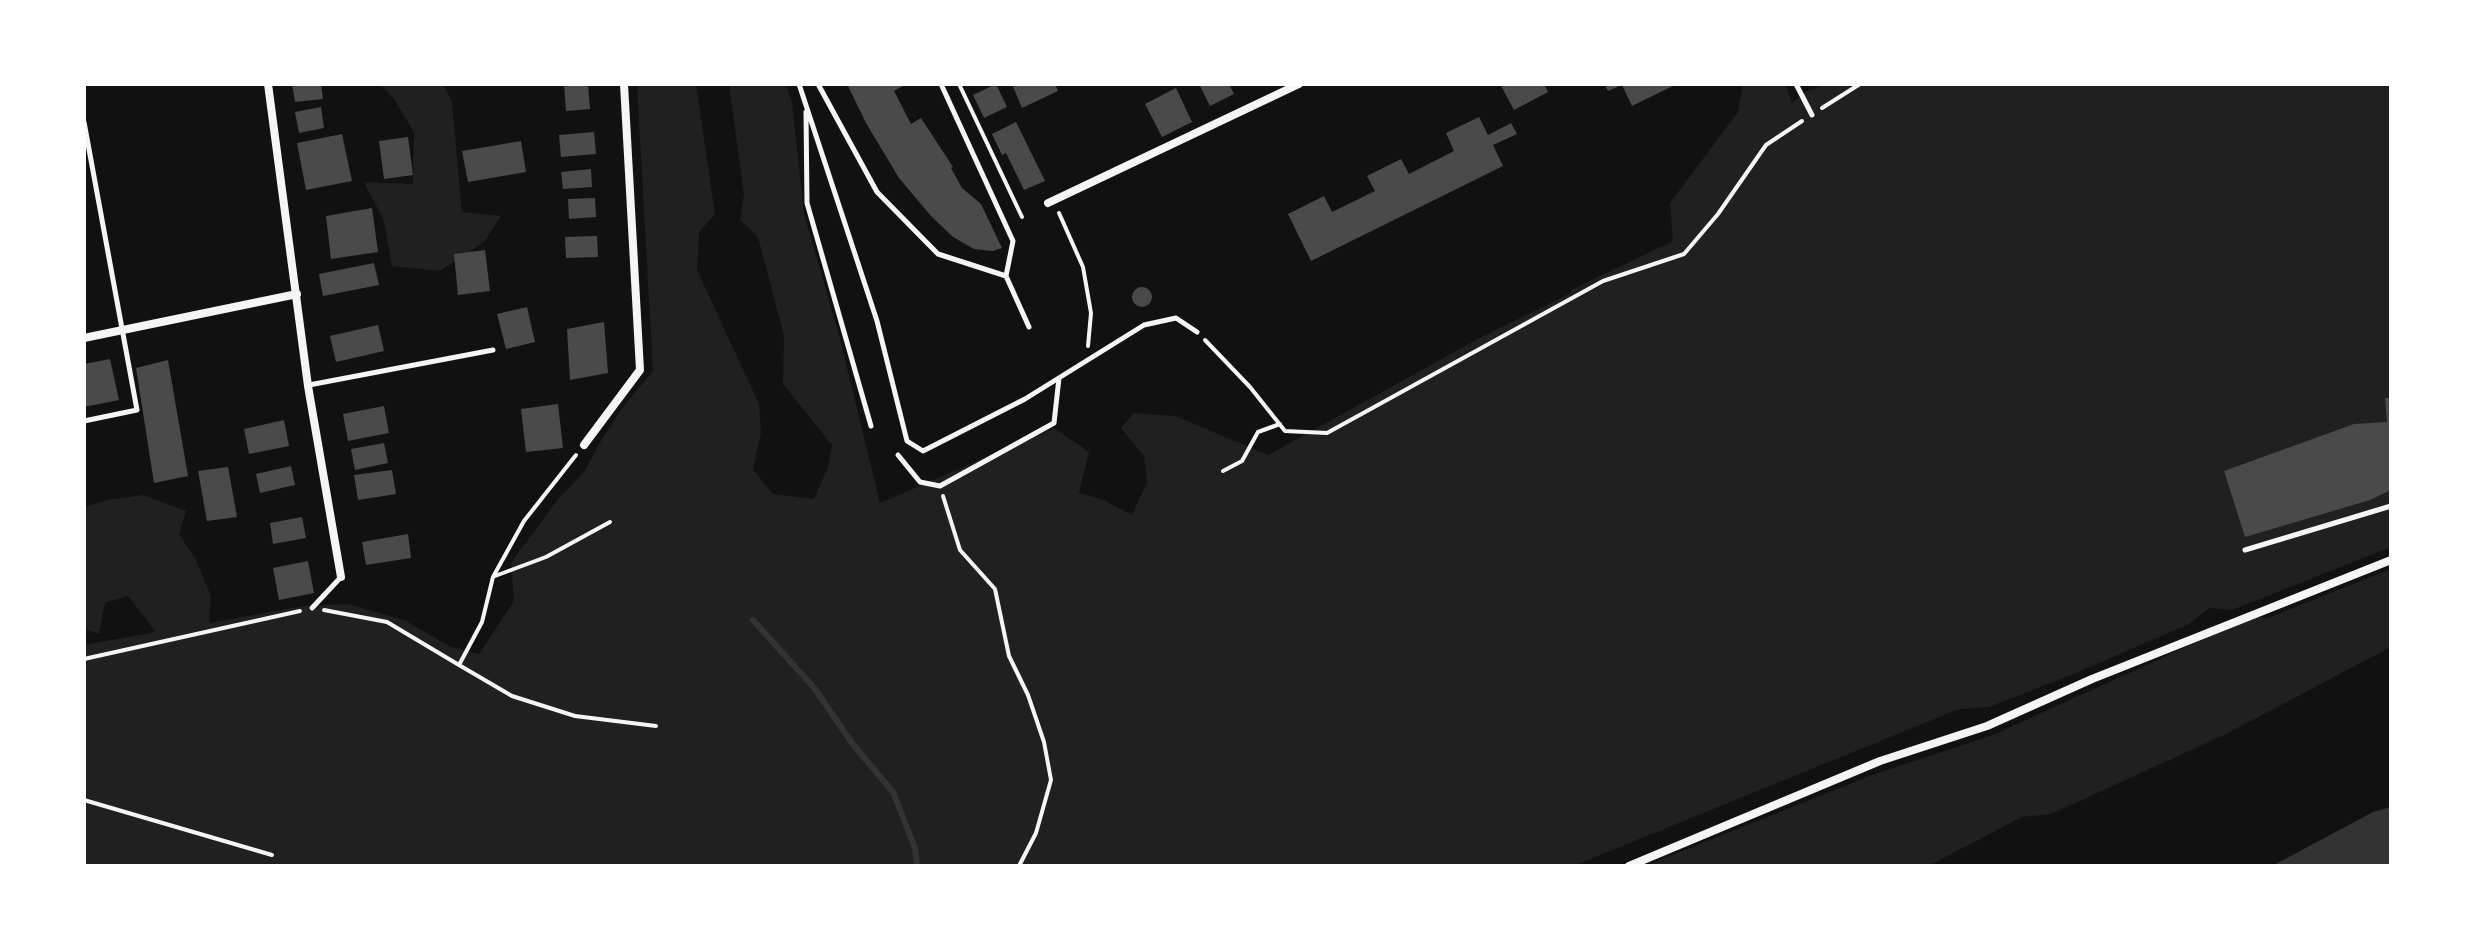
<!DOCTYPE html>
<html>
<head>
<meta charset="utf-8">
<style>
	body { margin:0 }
	#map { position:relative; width:2475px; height:950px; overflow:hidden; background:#111; font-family:"PT Sans Narrow",sans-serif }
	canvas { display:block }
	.frame { position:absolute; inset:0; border:86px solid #fff; pointer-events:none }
</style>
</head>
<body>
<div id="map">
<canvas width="2475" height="950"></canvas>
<div class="frame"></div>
</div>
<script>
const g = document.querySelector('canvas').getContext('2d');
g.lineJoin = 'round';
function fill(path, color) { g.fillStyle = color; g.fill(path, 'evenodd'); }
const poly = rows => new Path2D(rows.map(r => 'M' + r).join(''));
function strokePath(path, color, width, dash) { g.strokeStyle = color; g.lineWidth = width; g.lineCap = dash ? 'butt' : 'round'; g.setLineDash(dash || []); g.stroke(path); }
const green = poly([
	[380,84,443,84,452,102,462,212,501,216,484,242,440,271,392,266,384,221,364,182,413,184,414,132,394,99],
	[637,84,696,84,715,214,699,232,697,270,759,404,761,432,753,470,773,494,814,499,828,467,832,445,783,384,784,336,758,237,740,220,744,194,729,84,786,84,792,102,804,214,839,335,880,503,1054,428,1089,452,1079,493,1104,500,1132,515,1147,482,1144,456,1121,428,1134,413,1175,416,1268,455,1478,339,1571,293,1571,290,1673,241,1670,203,1738,112,1743,84,1785,84,1792,103,1806,92,1825,84,2391,84,2391,547,2232,610,2209,608,2189,624,2076,673,1989,707,1959,709,1573,866,84,866,84,645,156,632,128,596,105,603,99,634,87,630,84,617,84,508,107,500,143,495,186,511,179,534,196,560,211,596,209,623,303,606,348,604,404,620,451,647,479,654,514,601,511,563,558,499,584,472,602,439,623,407,653,371],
	[2391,569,2391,647,2226,734,2051,814,2022,817,1928,866,1645,866,1872,775,1993,735,2230,627,2256,617,2268,618]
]);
const water = poly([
	[2391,807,2391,866,2272,866,2373,812]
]);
const stream = poly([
	[753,620,815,689,852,743,893,792,915,848,917,866]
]);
const building = poly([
	[292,84,321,84,323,99,295,102],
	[564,84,588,84,590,109,566,111],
	[847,84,902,84,903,86,894,91,911,124,921,118,953,167,951,168,962,188,981,204,1002,248,993,251,974,249,953,237,931,216,899,178,866,123],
	[996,84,1007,107,984,118,973,95],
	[1012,84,1055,84,1058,91,1022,108],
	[1199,84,1229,84,1234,94,1210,106],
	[1500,84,1544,84,1548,92,1514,110],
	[1604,84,1677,84,1632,106,1622,85,1608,91],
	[1176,88,1192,122,1162,137,1145,104],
	[321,107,324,128,299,133,295,112],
	[1479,117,1488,135,1511,123,1517,134,1493,145,1503,166,1311,261,1288,214,1324,196,1332,212,1375,191,1367,176,1401,159,1409,174,1454,151,1446,133],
	[1016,122,1045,181,1024,190,1006,153,1002,155,992,134],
	[594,132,596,154,561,157,559,135],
	[342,134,352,181,306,190,297,143],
	[408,137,413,175,384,179,379,141],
	[521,141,526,172,468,182,462,151],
	[591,169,592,187,563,189,561,172],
	[595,198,596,217,569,219,568,199],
	[372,208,378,252,331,259,326,216],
	[597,236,598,257,566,258,565,237],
	[485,250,490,291,458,295,454,254],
	[374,263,379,285,323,296,319,274],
	'1132 297a10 10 0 1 1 20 0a10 10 0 1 1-20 0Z',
	[527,307,535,342,506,349,497,314],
	[604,322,608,373,570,380,567,329],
	[378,325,384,351,336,362,330,336],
	[110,359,119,400,84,407,84,364],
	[168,360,188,476,154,483,136,368],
	[2385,398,2391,398,2391,490,2370,500,2245,537,2224,471,2354,424,2387,422],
	[558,404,563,448,526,452,521,409],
	[384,406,389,433,348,441,343,414],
	[284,420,289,446,249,454,244,429],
	[384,443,388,463,355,470,351,449],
	[291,466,295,485,260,493,256,474],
	[228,467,237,517,207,521,198,471],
	[392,470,396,494,358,500,354,475],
	[302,517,306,538,273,544,270,523],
	[408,534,411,558,366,565,362,542],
	[308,561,314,593,279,600,273,568]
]);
const path = poly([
	[959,84,1022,217],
	[1822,108,1860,84],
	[1059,213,1083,267,1091,313,1088,346],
	[1205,340,1250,387,1285,431,1327,433,1603,281,1684,254,1718,214,1766,145,1802,121],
	[1223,471,1242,461,1258,432,1280,424],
	[943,496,960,550,995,589,1009,656,1028,695,1044,742,1051,780,1036,833,1019,866],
	[495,576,546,557,610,522],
	[324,610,387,622,459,665,482,622,493,577,524,521,576,455],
	[84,659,300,611],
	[459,665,512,696,575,716,656,726],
	[84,800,272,855]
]);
const service = poly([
	[799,84,877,321,907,441,923,451,1025,399,1144,325,1176,318,1197,332],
	[818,84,877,192,938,254,1006,276,1013,241,941,84],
	[1796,84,1812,115],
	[806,112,807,203,871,426],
	[84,122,137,410,84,421],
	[1006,276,1029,327],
	[309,385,493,350],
	[898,455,920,482,940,486,1054,423,1059,378],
	[2245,550,2391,506],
	[312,608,341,577]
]);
const minor = poly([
	[268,84,308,386,341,577],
	[1048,203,1299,84],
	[84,338,297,294],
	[584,445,640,370,624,84],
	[1629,866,1880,761,1987,726,2092,679,2391,560]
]);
fill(green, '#202020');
fill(water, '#333');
strokePath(stream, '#333', 6);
fill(building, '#4a4a4a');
strokePath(path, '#f5f5f5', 4);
strokePath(service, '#f5f5f5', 5);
strokePath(minor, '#f5f5f5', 8);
</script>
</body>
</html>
